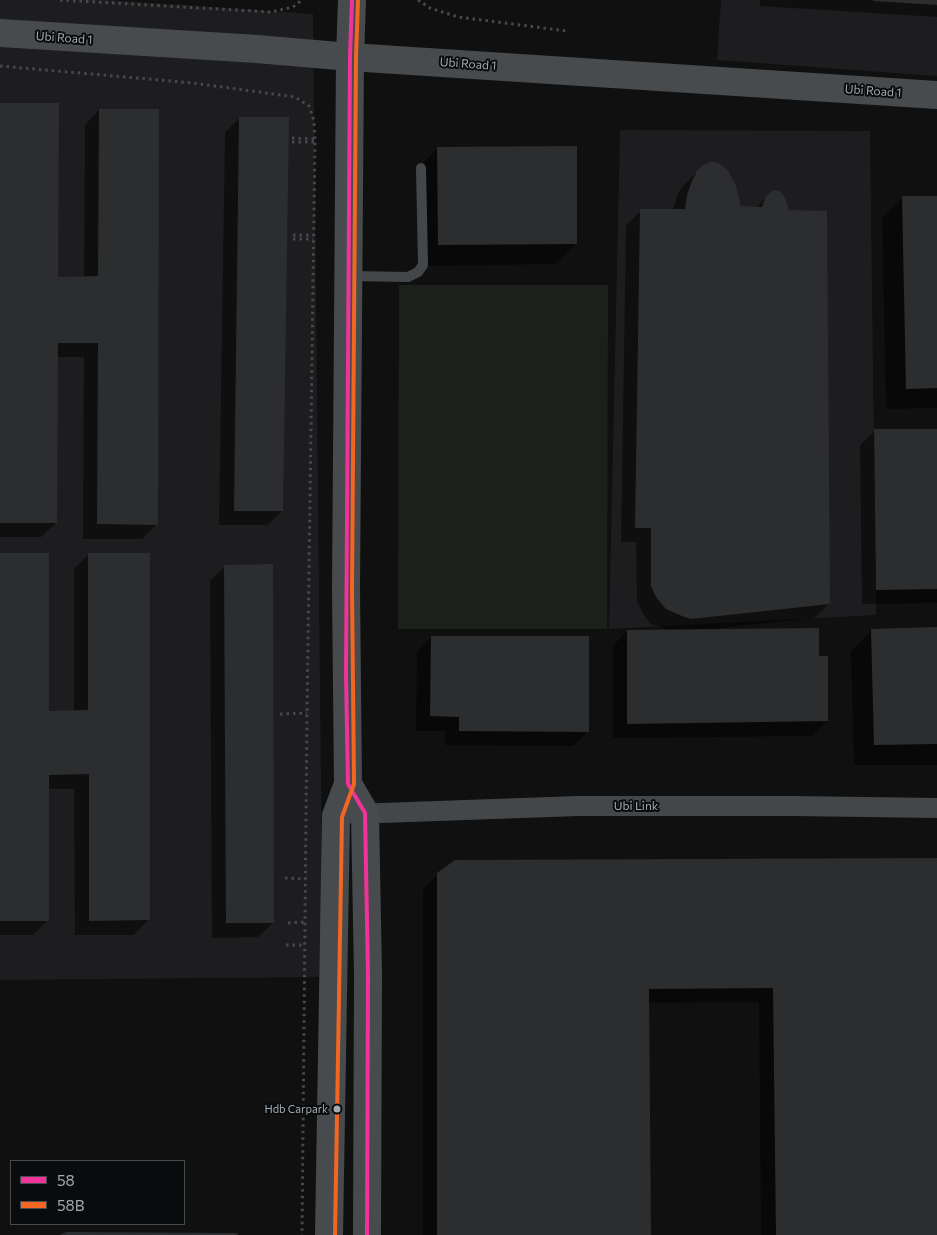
<!DOCTYPE html>
<html>
<head>
<meta charset="utf-8">
<style>
	body { margin:0 }
	#map { position:relative; width:937px; height:1235px; overflow:hidden; background:#101010; font-family:Commissioner,sans-serif }
	canvas { display:block }
	.legend { position:absolute; left:10px; top:1160px; width:175px; height:65px; box-sizing:border-box; background:#0a0b0c; border:1px solid #464b4e; margin:0; padding:6px 9px; list-style:none; font-size:15px; color:#a0acb2 }
	.legend li { display:flex; align-items:center; gap:10px; height:25px }
	.legend b { width:25px; border:1px solid #464b4e }
</style>
</head>
<body>
<div id="map">
<canvas width="937" height="1235"></canvas>
<ul class="legend">
<li><b style="height:6px;background:#ef339a"></b>58</li>
<li><b style="height:6px;background:#f26522"></b>58B</li>
</ul>
</div>
<script>
const g = document.querySelector('canvas').getContext('2d');
g.lineJoin = 'round';
function fill(path, color) { g.fillStyle = color; g.fill(path, 'evenodd'); }
const poly = rows => new Path2D(rows.map(r => 'M' + r).join(''));
function strokePath(path, color, width, dash) { g.strokeStyle = color; g.lineWidth = width; g.lineCap = dash ? 'butt' : 'round'; g.setLineDash(dash || []); g.stroke(path); }
function label(font, color, halo, rows, align = 'center') {
  g.font = font + ' Commissioner,sans-serif'; g.lineWidth = 4; g.setLineDash([]); g.textBaseline = 'middle'; g.strokeStyle = halo; g.fillStyle = color; for (const [text, x, y, turn = 0] of rows) {
    g.save(); g.translate(x, y); g.rotate((+turn || 0) * Math.PI / 180); g.textAlign = isNaN(turn) ? turn : align; if (halo) g.strokeText(text, 0, 0); g.fillText(text, 0, 0); g.restore();
  }
}
const built = poly([
	[0,0,109,0,313,14,323,977,0,980],
	[721,0,937,0,937,76,717,60],
	[620,130,870,131,876,615,609,629]
]);
const green = poly([
	[399,285,608,285,607,629,398,629]
]);
const shadow = poly([
	[760,0,937,0,937,17,760,6],
	[0,104,57,278,84,278,85,125,99,110,157,524,142,539,83,539,84,357,57,357,56,523,41,537,0,537],
	[240,118,282,511,268,525,219,525,225,132],
	[438,148,576,244,555,264,418,266,417,169],
	[703,166,740,207,756,208,766,197,829,604,814,618,719,628,720,630,818,658,827,721,813,736,613,738,613,646,627,631,670,630,651,624,642,612,637,601,636,542,621,542,626,225,641,211,673,210,677,196,682,187],
	[937,197,937,408,886,409,882,218,903,198],
	[937,430,937,603,862,604,860,445,875,431],
	[0,554,48,712,74,712,74,569,89,554,148,920,134,935,75,935,74,789,48,789,48,920,33,935,0,935],
	[225,566,273,923,258,937,212,938,210,581],
	[937,628,937,765,854,765,851,651,872,630],
	[431,637,588,731,573,746,445,745,445,731,416,731,417,652],
	[937,859,937,1235,761,1235,759,1002,648,1003,650,1235,423,1235,423,889,438,874]
]);
const building = poly([
	[873,0,937,0,937,5,873,1],
	[0,103,59,103,58,277,98,276,99,109,159,109,158,525,97,524,98,343,58,343,57,523,0,523],
	[239,117,289,117,283,511,234,511],
	[577,146,577,244,438,245,437,147],
	[710,162,715,162,722,165,728,171,736,186,741,206,762,207,766,196,774,190,780,191,785,198,789,210,827,211,830,604,691,619,682,616,666,609,656,597,651,586,651,528,635,528,640,209,685,209,687,195,692,181,697,171,703,165],
	[902,196,937,196,937,388,906,389],
	[874,429,937,429,937,589,876,590],
	[0,553,49,553,49,711,88,710,88,553,150,553,150,920,89,921,89,774,49,775,49,921,0,921],
	[273,564,274,923,226,923,224,565],
	[937,627,937,744,874,745,871,629],
	[819,628,819,656,828,656,828,721,627,724,627,630],
	[431,636,589,636,589,732,459,731,459,717,430,716],
	[937,858,937,1235,776,1235,773,988,649,989,651,1235,437,1235,437,873,455,860],
	[66,1232,237,1233,238,1235,60,1235]
]);
const path = poly([
	[60,0,271,12,293,7,302,0],
	[418,0,430,8,458,17,567,31],
	[0,66,193,83,295,97,309,106,314,121,315,142,307,713,302,1235],
	[292,138,315,139],
	[292,142,315,142],
	[293,235,313,235],
	[293,239,313,239],
	[280,714,307,713],
	[285,878,305,879],
	[288,923,305,922],
	[286,945,305,945]
]);
const lane = poly([
	[350,276,408,277,418,272,423,265,421,168]
]);
const street = poly([
	[353,814,578,806,794,806,937,808]
]);
const secondary = poly([
	[0,33,257,49,350,57,937,95],
	[348,784,365,813,368,975,367,1235],
	[329,1235,336,816,348,784,346,588,350,57,352,0]
]);
const bus1 = poly([
	[352,0,350,57,346,673,348,784,365,813,368,975,367,1235]
]);
const bus2 = poly([
	[335,1235,342,817,354,784,352,588,356,57,358,0]
]);
const markers = [
	[337,1109,4.5,"#a0acb2"]
];
const busNames = [
	["Hdb Carpark",328,1109]
];
const streetNames = [
	["Ubi Road 1",64,38,4],
	["Ubi Road 1",468,64,4],
	["Ubi Road 1",873,91,4],
	["Ubi Link",636,806]
];
fill(built, '#1d1d1f');
fill(green, '#1b201a');
fill(shadow, '#0007');
fill(building, '#2c2d2e');
strokePath(path, '#46494b', 3, [2.5, 4]);
strokePath(lane, '#444749', 10);
strokePath(street, '#444749', 20);
strokePath(secondary, '#484b4d', 28);
strokePath(bus1, '#ef339a', 4);
strokePath(bus2, '#f26522', 4);
for (const [x, y, r, color] of markers) { const dot = new Path2D(); dot.arc(x, y, r, 0, 2 * Math.PI); g.fillStyle = color; g.fill(dot); strokePath(dot, '#0a0b0c', 2); }
label('11px', '#a0acb2', '#0a0b0c', busNames, 'right');
label('12px', '#a0acb2', '#0a0b0c', streetNames);
</script>
</body>
</html>
